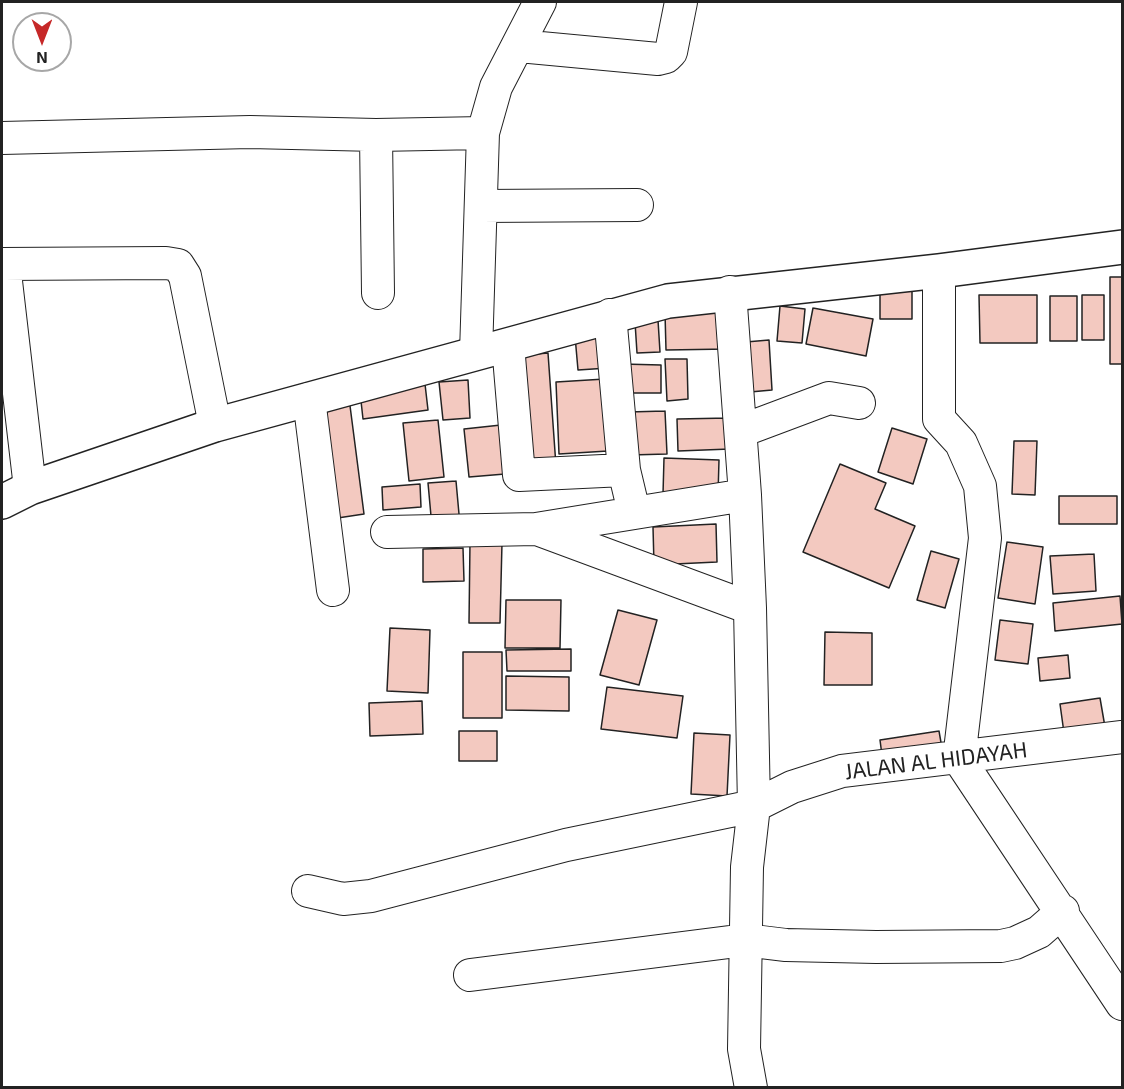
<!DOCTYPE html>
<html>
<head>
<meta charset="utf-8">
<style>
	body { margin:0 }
	#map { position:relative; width:1124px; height:1089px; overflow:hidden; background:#fff; font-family:"Exo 2",sans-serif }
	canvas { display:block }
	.frame { position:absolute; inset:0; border:3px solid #222; pointer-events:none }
	.north { position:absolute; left:12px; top:12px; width:60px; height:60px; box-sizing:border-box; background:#fff; border:2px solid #a7a7a7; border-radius:50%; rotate:180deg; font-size:16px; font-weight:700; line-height:24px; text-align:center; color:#222 }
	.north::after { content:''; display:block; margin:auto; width:21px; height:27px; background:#c62828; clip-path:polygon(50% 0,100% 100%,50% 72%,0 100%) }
</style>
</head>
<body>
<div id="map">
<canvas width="1124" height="1089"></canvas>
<div class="frame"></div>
<div class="north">N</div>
</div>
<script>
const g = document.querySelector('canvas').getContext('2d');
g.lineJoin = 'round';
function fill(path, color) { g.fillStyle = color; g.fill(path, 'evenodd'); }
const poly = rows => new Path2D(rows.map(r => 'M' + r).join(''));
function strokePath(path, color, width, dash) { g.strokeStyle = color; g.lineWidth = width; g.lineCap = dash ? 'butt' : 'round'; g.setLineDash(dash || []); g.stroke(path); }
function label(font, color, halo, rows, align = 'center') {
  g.font = font + ' "Exo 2",sans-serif'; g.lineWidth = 4.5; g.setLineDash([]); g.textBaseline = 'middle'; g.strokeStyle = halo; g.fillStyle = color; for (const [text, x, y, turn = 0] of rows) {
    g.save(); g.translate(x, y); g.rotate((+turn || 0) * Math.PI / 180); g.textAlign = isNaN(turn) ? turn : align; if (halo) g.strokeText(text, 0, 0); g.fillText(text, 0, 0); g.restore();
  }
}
const building = poly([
	[1110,277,1122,277,1122,364,1110,364,1110,277],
	[880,283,912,283,912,319,880,319,880,283],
	[979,295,1037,295,1037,343,980,343,979,295],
	[1082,295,1104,295,1104,340,1082,340,1082,295],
	[1050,296,1077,296,1077,341,1050,341,1050,296],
	[780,306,805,309,802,343,777,341,780,306],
	[813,308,873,319,866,356,806,344,813,308],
	[727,312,728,349,666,350,665,313,727,312],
	[658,320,660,352,637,353,635,322,658,320],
	[605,334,608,368,578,370,575,336,605,334],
	[769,340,772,390,750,392,746,342,769,340],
	[548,353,556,466,522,469,513,356,548,353],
	[665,359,687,359,688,399,667,401,665,359],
	[622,364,661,365,661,393,621,393,622,364],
	[605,379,608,451,559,454,556,382,605,379],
	[468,380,470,418,443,420,439,382,468,380],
	[425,384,428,410,363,419,360,392,425,384],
	[349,398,364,514,331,519,316,402,349,398],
	[665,411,667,454,630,455,628,412,665,411],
	[729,418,730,449,678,451,677,419,729,418],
	[438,420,444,477,409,481,403,423,438,420],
	[501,425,505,474,469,477,464,429,501,425],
	[892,428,927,439,913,484,878,472,892,428],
	[1014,441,1037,441,1035,495,1012,494,1014,441],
	[664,458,719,460,718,495,663,494,664,458],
	[840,464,886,483,875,509,915,526,889,588,803,552,840,464],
	[456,481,460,525,432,527,428,483,456,481],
	[420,484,421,507,383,510,382,487,420,484],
	[1059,496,1117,496,1117,524,1059,524,1059,496],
	[716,524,717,562,654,565,653,527,716,524],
	[470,542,502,543,500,623,469,623,470,542],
	[1007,542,1043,547,1035,604,998,598,1007,542],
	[463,548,464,581,423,582,423,549,463,548],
	[931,551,959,559,945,608,917,600,931,551],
	[1094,554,1096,591,1053,594,1050,556,1094,554],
	[1120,596,1122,624,1055,631,1053,603,1120,596],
	[506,600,561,600,560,648,505,648,506,600],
	[618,610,657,620,639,685,600,675,618,610],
	[1000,620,1033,624,1028,664,995,660,1000,620],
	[390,628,430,630,428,693,387,691,390,628],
	[825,632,872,633,872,685,824,685,825,632],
	[571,649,571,671,507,671,506,650,571,649],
	[463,652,502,652,502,718,463,718,463,652],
	[1068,655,1070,678,1040,681,1038,658,1068,655],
	[506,676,569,677,569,711,506,710,506,676],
	[607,687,683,696,677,738,601,729,607,687],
	[1100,698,1105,727,1064,733,1060,704,1100,698],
	[422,701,423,734,370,736,369,703,422,701],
	[459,731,497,731,497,761,459,761,459,731],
	[939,731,943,754,883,763,880,740,939,731],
	[694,733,730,735,727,796,691,794,694,733]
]);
const street = poly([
	[519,46,658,59,666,57,671,52,681,2],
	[376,135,378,293],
	[2,138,250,132,376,135,483,133],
	[481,206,637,205],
	[2,264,166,263,178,265,185,276,215,425],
	[4,264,30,488],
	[939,271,939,419,961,443,980,486,985,538,959,759],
	[730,292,745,495,750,608,754,806,747,867,744,1049,751,1088],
	[610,315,624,470],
	[508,345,519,475,624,470,634,512],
	[476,353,483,133,496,87,540,2],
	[309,399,333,590],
	[741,431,829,398,859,403],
	[537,529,750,608],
	[387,532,536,529,745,495],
	[959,759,1122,1004],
	[308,891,343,899,371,896,566,845,754,806,792,787,842,771,1122,737],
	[470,975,745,940,786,945,876,947,1001,946,1015,943,1039,932,1063,911]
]);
const secondary = poly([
	[2,502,30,488,215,425,668,301,939,271,1122,247]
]);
const streetNames = [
	["JALAN AL HIDAYAH",936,761,-7]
];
fill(building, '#f3c9c0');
strokePath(building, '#222', 1.5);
strokePath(street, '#222', 34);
strokePath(secondary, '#222', 36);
strokePath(street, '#fff', 32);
strokePath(secondary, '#fff', 33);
label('22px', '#222', '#fff', streetNames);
</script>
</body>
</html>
